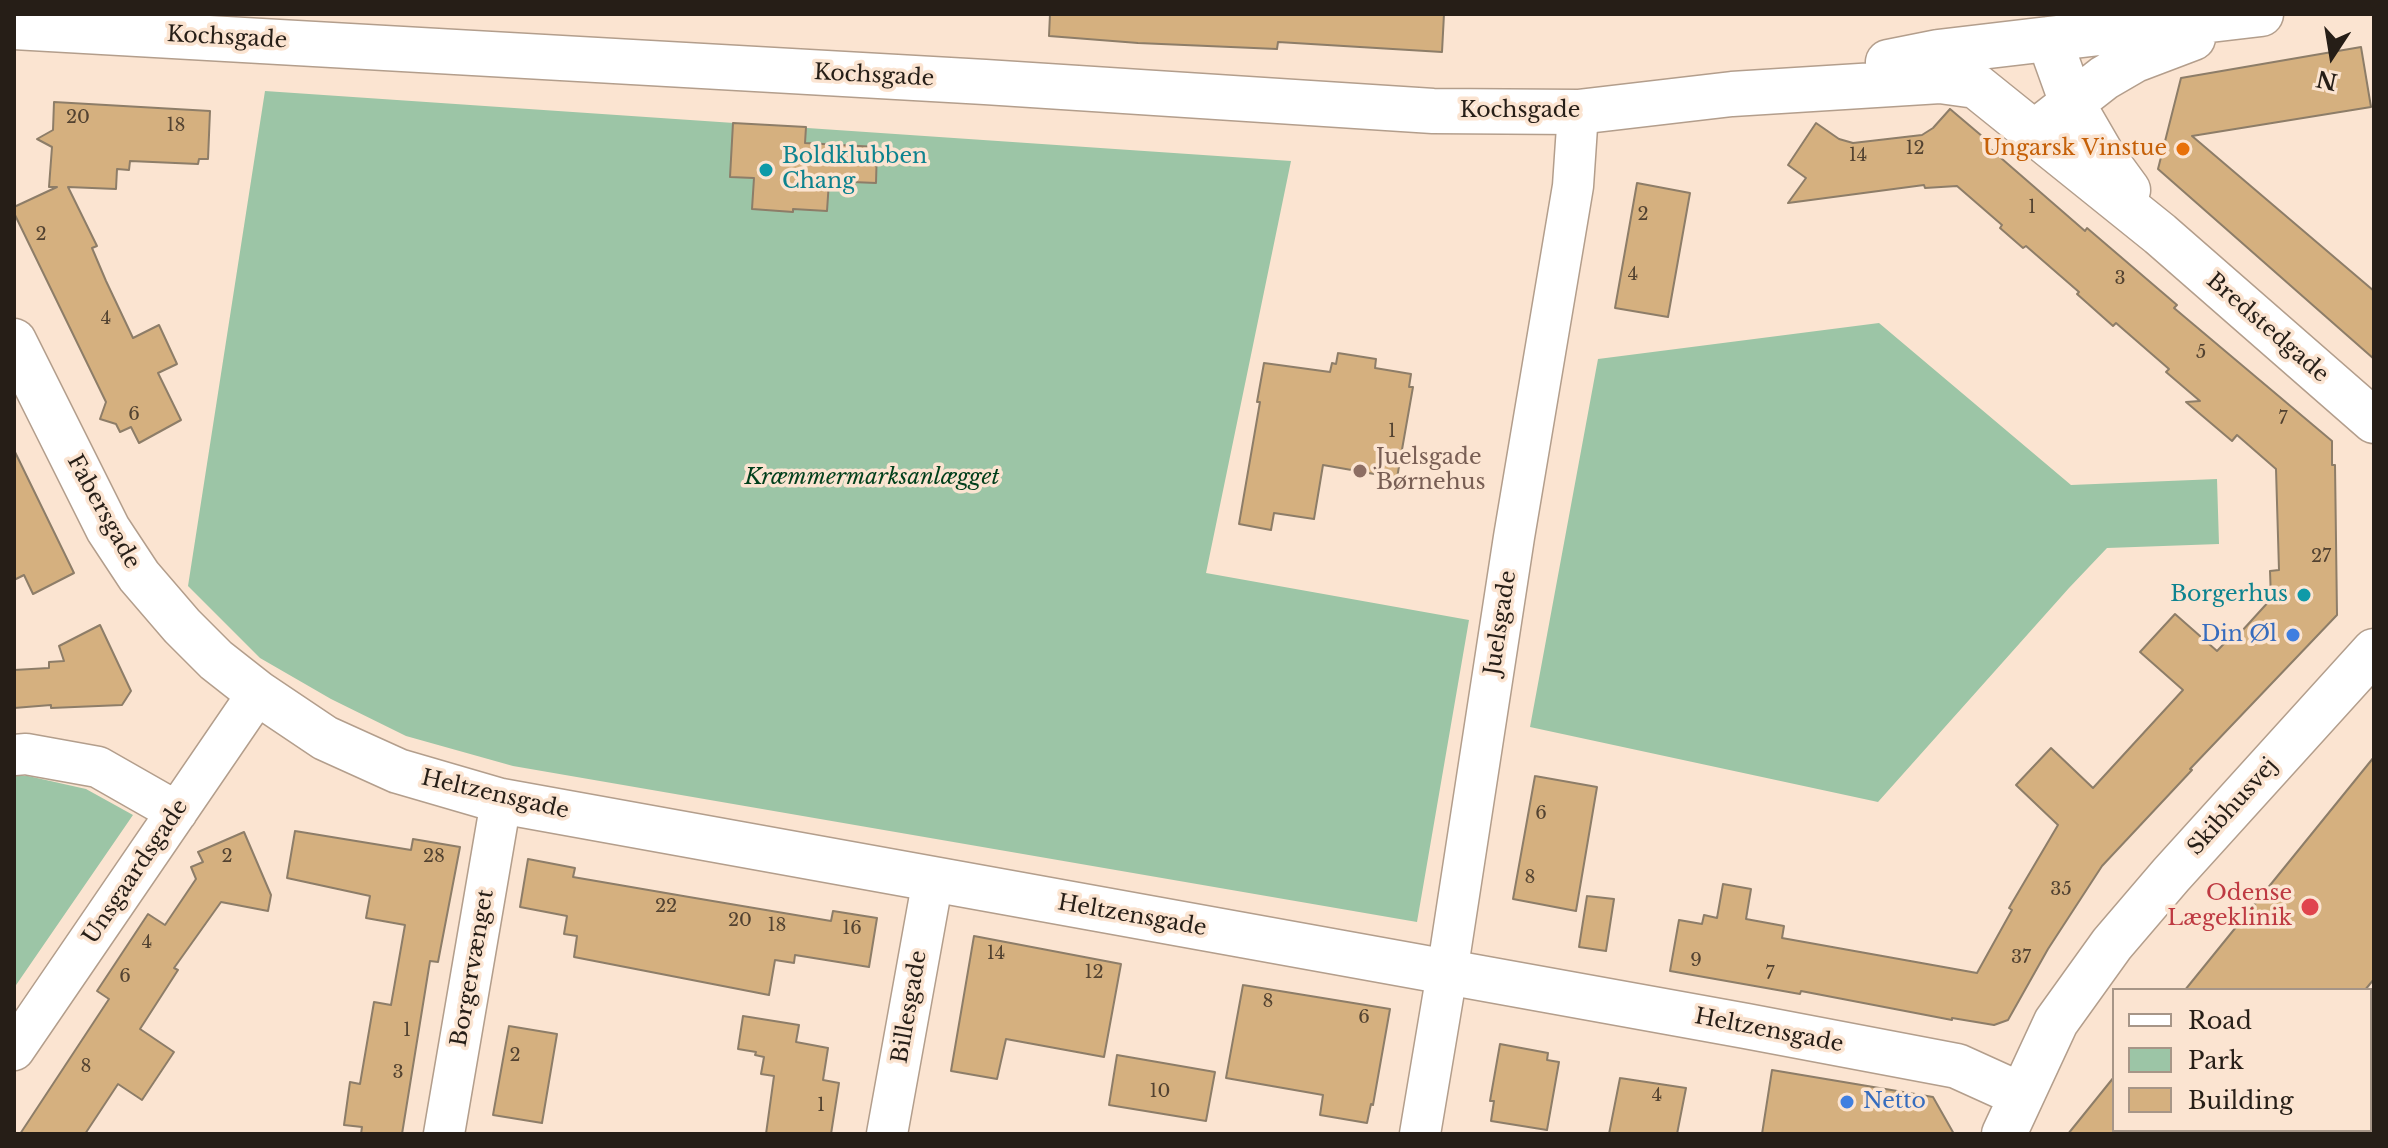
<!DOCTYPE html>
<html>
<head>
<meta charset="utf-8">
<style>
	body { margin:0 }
	#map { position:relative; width:2388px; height:1148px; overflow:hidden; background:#fbe4d1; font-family:"Libre Baskerville",serif }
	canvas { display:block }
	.frame { position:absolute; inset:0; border:16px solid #261e17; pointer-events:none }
	.legend { position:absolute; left:2112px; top:988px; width:260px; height:144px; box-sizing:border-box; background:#fbe4d1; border:2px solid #a69587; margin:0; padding:10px 14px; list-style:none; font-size:24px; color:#261e17 }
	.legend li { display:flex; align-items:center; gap:16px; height:40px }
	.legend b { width:40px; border:2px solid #a69587 }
	.north { position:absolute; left:2292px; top:16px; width:80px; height:80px; -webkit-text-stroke:6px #fbe4d1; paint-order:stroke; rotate:192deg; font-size:22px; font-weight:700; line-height:32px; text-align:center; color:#261e17 }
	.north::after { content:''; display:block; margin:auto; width:28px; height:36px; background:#261e17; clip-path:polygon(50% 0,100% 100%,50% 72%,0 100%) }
</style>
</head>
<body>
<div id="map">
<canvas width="2388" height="1148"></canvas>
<div class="frame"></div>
<ul class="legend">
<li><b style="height:10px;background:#fff"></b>Road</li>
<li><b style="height:22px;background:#9cc5a6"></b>Park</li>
<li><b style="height:22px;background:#d5b07f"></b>Building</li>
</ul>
<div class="north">N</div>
</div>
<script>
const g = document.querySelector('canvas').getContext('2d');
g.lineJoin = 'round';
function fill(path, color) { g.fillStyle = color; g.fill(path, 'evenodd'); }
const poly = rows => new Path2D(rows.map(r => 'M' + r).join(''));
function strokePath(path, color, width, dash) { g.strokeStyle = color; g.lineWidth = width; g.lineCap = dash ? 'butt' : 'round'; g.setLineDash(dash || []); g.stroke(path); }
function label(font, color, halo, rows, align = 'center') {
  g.font = font + ' "Libre Baskerville",serif'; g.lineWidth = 7; g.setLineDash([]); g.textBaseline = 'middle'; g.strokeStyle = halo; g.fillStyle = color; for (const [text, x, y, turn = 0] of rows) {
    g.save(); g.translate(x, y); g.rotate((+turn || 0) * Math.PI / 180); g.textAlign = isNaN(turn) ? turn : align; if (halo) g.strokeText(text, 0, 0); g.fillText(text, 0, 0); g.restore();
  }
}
const green = poly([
	[265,91,1291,161,1206,573,1469,620,1417,922,513,766,406,736,331,699,260,658,188,586],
	[1879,323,2071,485,2217,479,2219,544,2107,548,2069,588,1878,802,1530,727,1598,359],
	[14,776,28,776,86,789,133,815,14,988]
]);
const building = poly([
	[1050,14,1444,14,1442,52,1278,42,1277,49,1138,43,1049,36,1050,14],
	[2361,47,2371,107,2192,136,2374,291,2374,359,2158,169,2181,78,2361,47],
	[54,102,210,111,208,159,199,159,198,164,130,161,129,170,117,169,116,189,68,187,97,246,92,248,106,281,133,338,159,325,177,364,158,373,181,420,139,443,131,427,120,432,116,424,100,419,106,402,14,213,14,207,57,187,49,187,52,147,37,139,53,130,54,102],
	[1950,109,1989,142,1986,145,2085,231,2087,228,2177,305,2174,308,2332,441,2332,465,2335,465,2337,615,2190,769,2192,770,2102,866,2048,949,2008,1020,1994,1025,1952,1018,1952,1020,1801,991,1800,994,1670,971,1679,920,1702,924,1704,915,1717,918,1723,884,1751,889,1746,919,1784,926,1782,938,1977,973,2012,910,2009,908,2058,825,2016,785,2051,748,2093,788,2183,690,2140,652,2175,614,2217,651,2238,629,2241,632,2271,599,2270,571,2279,570,2276,469,2237,435,2232,441,2186,402,2200,401,2166,372,2169,369,2116,323,2113,326,2077,294,2079,292,2026,246,2023,248,2000,228,2002,225,1957,186,1925,188,1924,185,1788,203,1806,178,1788,165,1816,123,1839,139,1853,143,1922,135,1933,128,1950,109],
	[733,123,806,127,805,143,877,147,876,183,829,181,827,211,793,209,793,212,752,209,754,178,730,177,733,123],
	[1637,183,1690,193,1668,317,1615,308,1637,183],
	[1338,353,1376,359,1375,368,1411,374,1409,387,1413,387,1397,478,1323,465,1314,519,1274,513,1271,530,1239,524,1260,402,1257,402,1264,363,1330,372,1332,363,1336,364,1338,353],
	[14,450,74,573,33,594,24,575,14,580,14,450],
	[100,625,131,691,122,705,51,708,51,705,14,708,14,670,49,668,49,662,64,661,59,646,100,625],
	[2374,757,2374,979,2365,990,2185,990,2374,757],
	[1535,776,1597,787,1576,911,1513,899,1535,776],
	[295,831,411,850,413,839,460,847,438,962,430,961,402,1134,361,1134,362,1127,344,1125,350,1082,360,1084,374,1002,391,1005,405,925,366,918,370,896,287,878,295,831],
	[244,832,271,895,268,911,221,902,174,968,178,970,140,1029,174,1052,142,1100,118,1084,85,1134,20,1134,109,999,97,991,148,914,165,925,196,879,191,867,203,862,198,852,244,832],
	[528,859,575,868,573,877,689,897,831,921,833,911,877,918,869,967,795,955,794,963,775,960,769,995,574,957,577,936,564,934,567,916,520,907,528,859],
	[1587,896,1614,899,1606,951,1579,947,1587,896],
	[974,936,1121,964,1104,1057,1006,1039,997,1079,951,1071,974,936],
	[1243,985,1390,1009,1373,1105,1371,1104,1367,1123,1320,1115,1323,1095,1226,1078,1243,985],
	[743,1016,799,1025,796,1042,828,1048,823,1080,839,1083,831,1134,766,1134,774,1076,761,1074,764,1057,755,1055,756,1052,738,1049,743,1016],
	[509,1026,557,1034,542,1123,493,1115,509,1026],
	[1500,1044,1548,1053,1547,1060,1559,1062,1547,1130,1491,1121,1494,1101,1490,1101,1500,1044],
	[1117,1055,1215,1072,1206,1121,1109,1105,1117,1055],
	[1772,1070,1933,1097,1954,1134,1762,1134,1772,1070],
	[2114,1077,2114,1134,2068,1134,2114,1077],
	[1620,1078,1686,1088,1677,1134,1609,1134,1620,1078]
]);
const street = poly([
	[14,755,26,754,98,767,177,812],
	[14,1050,258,693],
	[444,1134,501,801],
	[887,1134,933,879],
	[1420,1134,1447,973,1514,537,1573,186,1578,112]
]);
const secondary = poly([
	[14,27,985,82,1433,111,1578,112,1732,94,1940,81,1976,86],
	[2049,39,2072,103,2101,153,2128,190],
	[1888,62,1938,52,2261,14],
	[1976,86,2160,234,2374,421],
	[2035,132,2104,78,2135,60,2193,38],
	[14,341,108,529,139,576,182,626,216,660,258,693,325,738,398,771,501,801,1746,1026,1957,1066,2021,1095],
	[2004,1134,2056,1022,2112,944,2171,875,2374,651]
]);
const markers = [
	[2183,149,8,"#e8710a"],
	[766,170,8,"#0f9aa8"],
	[1360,471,8,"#8d6e63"],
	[2304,595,8,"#0f9aa8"],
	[2293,635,8,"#3f7fe0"],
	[2310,907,10,"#e0444e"],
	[1847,1102,8,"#3f7fe0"]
];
const numberNames = [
	["20",78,118],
	["18",176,126],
	["12",1915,149],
	["14",1858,156],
	["1",2032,208],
	["2",1643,215],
	["2",41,235],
	["4",1633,275],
	["3",2120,279],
	["4",106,319],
	["5",2201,353],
	["6",134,415],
	["7",2283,419],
	["1",1392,432],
	["27",2321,557],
	["6",1541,814],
	["2",227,857],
	["28",434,857],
	["8",1530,878],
	["35",2061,890],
	["22",666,907],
	["20",740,921],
	["18",777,926],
	["16",852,929],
	["4",147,943],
	["14",996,954],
	["37",2021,958],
	["9",1696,961],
	["12",1094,973],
	["7",1770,974],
	["6",125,977],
	["8",1268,1002],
	["6",1364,1018],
	["1",407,1031],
	["2",515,1056],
	["8",86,1067],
	["3",398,1073],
	["10",1160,1092],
	["4",1657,1096],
	["1",821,1106]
];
const streetNames = [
	["Kochsgade",227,38,3],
	["Kochsgade",874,76,3],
	["Kochsgade",1520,111],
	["Bredstedgade",2267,328,41],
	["Fabersgade",103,512,61],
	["Juelsgade",1501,623,-81],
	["Heltzensgade",495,795,13],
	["Skibhusvej",2233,807,-48],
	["Unsgaardsgade",136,872,-56],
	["Heltzensgade",1132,916,10],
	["Borgervænget",473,968,-80],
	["Billesgade",910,1007,-80],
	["Heltzensgade",1769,1031,11]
];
const foodNames = [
	["Ungarsk Vinstue",2167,149]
];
const cultureNames = [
	["Boldklubben",782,157],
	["Chang",782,182],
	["Borgerhus",2288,595,"right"]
];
const educationNames = [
	["Juelsgade",1376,458],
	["Børnehus",1376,483]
];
const parkNames = [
	["Kræmmermarksanlægget",872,478]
];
const shopNames = [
	["Din Øl",2277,635],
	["Netto",1863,1102,"left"]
];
const healthNames = [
	["Odense",2292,894],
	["Lægeklinik",2292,919]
];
fill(green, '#9cc5a6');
fill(building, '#d5b07f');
strokePath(building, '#8d7d68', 2);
strokePath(street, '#b39e8c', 43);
strokePath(secondary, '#b39e8c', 47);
strokePath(street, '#fff', 40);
strokePath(secondary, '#fff', 44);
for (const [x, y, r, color] of markers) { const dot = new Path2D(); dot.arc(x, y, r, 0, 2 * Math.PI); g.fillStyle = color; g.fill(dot); strokePath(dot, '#fbe4d1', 3); }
label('18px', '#524231', null, numberNames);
label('22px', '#261e17', '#fbe4d1', streetNames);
label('22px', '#c56008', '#fbe4d1', foodNames, 'right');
label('22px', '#0d838f', '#fbe4d1', cultureNames, 'left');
label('22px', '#785e54', '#fbe4d1', educationNames, 'left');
label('italic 22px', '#003f1b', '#fbe4d1', parkNames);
label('22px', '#366cbe', '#fbe4d1', shopNames, 'right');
label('22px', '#be3a42', '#fbe4d1', healthNames, 'right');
</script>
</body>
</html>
